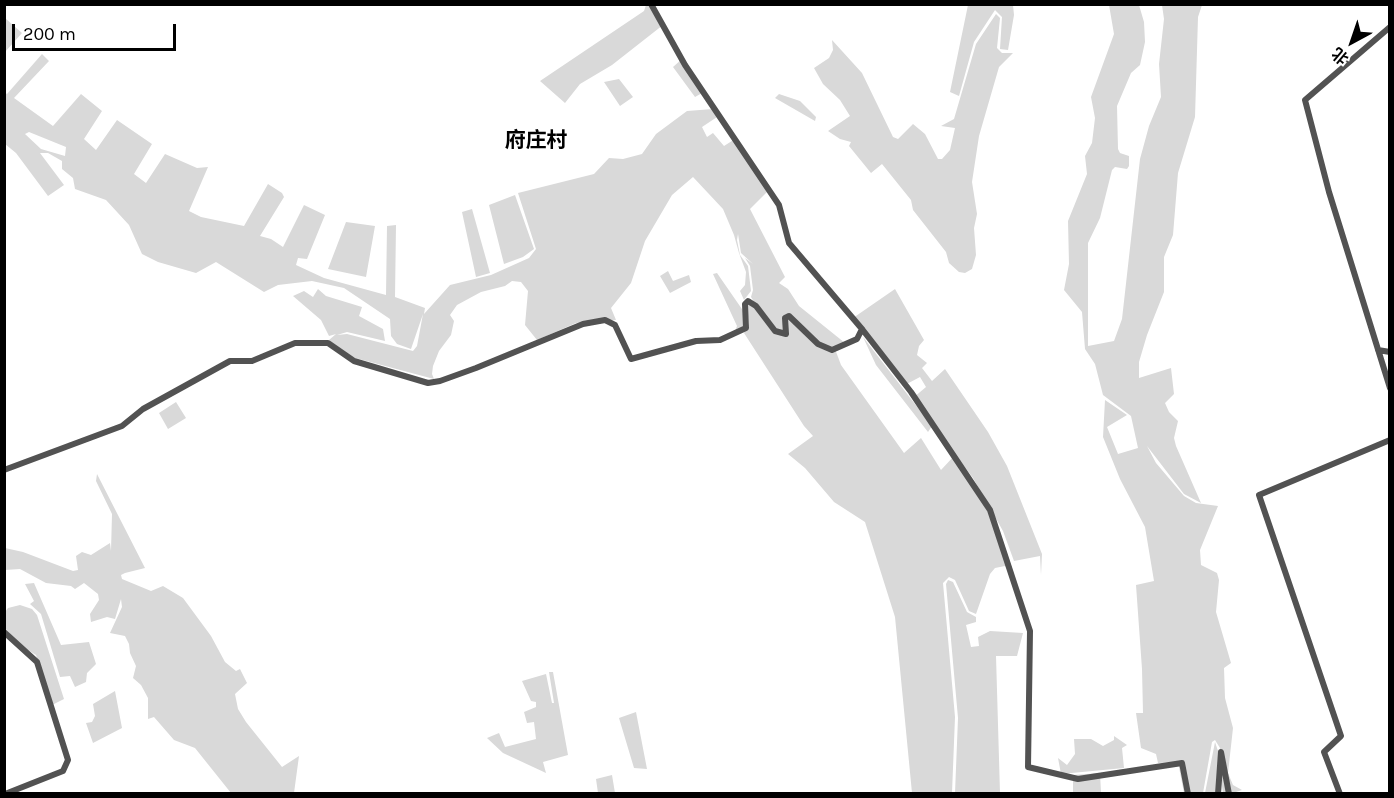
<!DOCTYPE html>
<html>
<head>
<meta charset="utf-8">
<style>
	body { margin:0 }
	#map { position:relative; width:1394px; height:798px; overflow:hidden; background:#fff; font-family:Karla,"Noto Sans SC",sans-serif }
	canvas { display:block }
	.frame { position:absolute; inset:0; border:6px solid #000; pointer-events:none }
	.north { position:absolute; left:1322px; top:12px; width:60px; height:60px; -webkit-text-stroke:4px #fff; paint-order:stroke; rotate:220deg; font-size:16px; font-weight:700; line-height:24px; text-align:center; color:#000 }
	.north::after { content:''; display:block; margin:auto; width:21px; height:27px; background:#000; clip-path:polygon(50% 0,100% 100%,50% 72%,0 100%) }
	.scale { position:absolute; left:12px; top:24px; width:164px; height:27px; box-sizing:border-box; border:3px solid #000; border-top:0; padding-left:8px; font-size:18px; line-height:21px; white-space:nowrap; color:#000; -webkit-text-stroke:4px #fff; paint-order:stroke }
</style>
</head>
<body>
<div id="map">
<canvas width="1394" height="798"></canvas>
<div class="frame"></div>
<div class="north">北</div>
<div class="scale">200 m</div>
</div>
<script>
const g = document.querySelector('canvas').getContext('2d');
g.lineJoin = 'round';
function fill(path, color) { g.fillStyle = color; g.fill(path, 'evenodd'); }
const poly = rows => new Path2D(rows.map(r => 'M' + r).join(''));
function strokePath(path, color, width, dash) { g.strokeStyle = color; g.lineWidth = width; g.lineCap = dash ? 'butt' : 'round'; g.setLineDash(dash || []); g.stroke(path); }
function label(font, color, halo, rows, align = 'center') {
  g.font = font + ' Karla,"Noto Sans SC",sans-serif'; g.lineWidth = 6; g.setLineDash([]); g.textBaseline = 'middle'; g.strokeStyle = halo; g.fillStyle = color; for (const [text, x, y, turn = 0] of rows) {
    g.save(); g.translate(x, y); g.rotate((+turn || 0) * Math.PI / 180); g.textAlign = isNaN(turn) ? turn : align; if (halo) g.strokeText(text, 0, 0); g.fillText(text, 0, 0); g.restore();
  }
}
const green = poly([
	[646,5,651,5,663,25,612,65,580,84,565,103,540,81,644,11],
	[968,5,1013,5,1014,15,1008,50,1000,49,1002,17,995,10,974,42,959,96,950,92],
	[1109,5,1139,5,1144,22,1145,42,1140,65,1131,73,1117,106,1118,149,1120,153,1129,156,1129,166,1127,169,1115,167,1112,170,1100,218,1088,243,1088,346,1114,341,1122,319,1140,159,1149,126,1161,97,1159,64,1164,19,1162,5,1202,5,1198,17,1195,117,1178,173,1173,235,1164,257,1164,292,1147,335,1139,362,1139,378,1171,368,1174,394,1165,403,1169,412,1178,421,1174,438,1176,446,1201,503,1184,494,1147,446,1156,463,1184,496,1196,503,1218,506,1200,550,1201,565,1217,573,1219,580,1216,612,1231,663,1224,668,1225,698,1233,728,1228,773,1233,785,1242,790,1233,793,1223,793,1221,780,1220,793,1205,793,1215,742,1220,757,1220,748,1215,740,1212,742,1203,793,1184,793,1178,762,1158,763,1156,754,1141,748,1136,713,1143,713,1142,669,1136,585,1154,581,1145,527,1120,479,1103,437,1105,400,1127,415,1107,427,1118,454,1138,448,1131,416,1103,395,1095,364,1085,349,1082,312,1064,290,1069,264,1068,221,1087,174,1085,156,1092,143,1095,118,1091,97,1114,34],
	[996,14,1000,18,997,48,1002,53,1013,53,999,67,979,136,972,182,977,214,974,228,976,255,972,269,965,273,959,272,949,263,946,252,913,210,911,200,882,164,871,173,849,146,851,142,840,139,828,131,850,116,840,100,823,84,814,68,829,58,833,50,832,40,862,73,893,137,898,139,913,124,925,134,938,159,942,159,950,150,955,128,941,126,954,119,976,44],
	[5,18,22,33,5,52],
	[42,54,49,61,14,98,53,126,81,94,102,111,84,139,96,150,117,120,152,144,134,174,146,183,165,154,197,168,208,167,189,211,201,217,244,226,268,184,282,193,284,197,260,236,271,239,283,247,304,205,325,215,307,259,298,258,296,265,324,278,386,295,387,226,396,225,395,297,425,308,424,314,450,285,491,275,529,258,536,249,518,193,594,174,609,158,623,159,642,154,656,134,687,111,713,109,720,115,702,127,707,137,713,133,724,146,735,139,771,188,750,209,785,277,779,283,788,289,799,306,845,343,835,349,841,365,904,453,921,438,941,470,954,456,1000,532,1014,574,1005,566,995,568,990,574,976,614,969,611,955,580,949,577,943,583,955,717,952,793,912,793,895,617,865,522,834,502,805,468,788,454,813,436,804,426,744,333,749,324,746,300,754,302,751,297,753,290,750,266,745,258,753,264,741,253,738,234,737,240,740,255,748,266,751,291,744,300,740,291,745,285,746,272,739,253,734,235,723,209,693,177,672,195,645,241,631,283,611,308,616,320,576,323,537,340,525,325,528,291,521,282,512,281,505,286,481,292,457,305,450,315,454,321,451,335,439,351,433,366,432,374,434,379,344,355,329,340,336,334,329,336,321,320,293,296,304,291,313,297,318,289,326,296,362,307,359,316,383,329,385,341,347,332,337,335,347,334,413,351,417,346,423,314,411,349,397,344,391,336,390,319,344,288,312,281,278,285,264,292,216,262,196,273,158,262,142,254,129,225,106,200,75,189,73,178,62,169,62,161,48,153,40,153,64,185,48,196,16,153,5,144,4,92,7,94],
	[29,132,66,147,65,156,41,149,25,134],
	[682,59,704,92,695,97,673,67],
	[619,79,633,97,620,106,604,82],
	[779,94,800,101,816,117,815,121,775,98],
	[515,195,534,249,523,257,504,264,489,205],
	[472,209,490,273,476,277,462,212],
	[346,222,375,226,366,277,328,269],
	[668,271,673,281,689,275,691,282,670,293,660,276],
	[717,273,744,312,747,322,742,331,735,331,737,326,713,274],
	[895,289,924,340,919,346,917,355,927,363,922,368,932,381,945,369,988,432,1007,466,1042,554,1041,575,1040,556,1014,561,1003,531,973,478,913,398,926,387,920,377,903,386,853,318],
	[863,337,932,426,928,432,876,365],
	[176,402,186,418,168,429,159,413],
	[97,474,145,568,125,573,121,575,122,579,151,591,163,586,183,598,211,636,225,662,236,671,240,669,247,683,235,694,238,709,246,722,282,767,299,756,294,793,231,793,195,748,174,740,154,717,148,719,148,698,141,685,133,678,136,666,130,653,129,644,125,636,110,633,122,607,121,599,115,619,107,617,91,622,90,614,99,600,98,594,84,583,75,589,71,586,46,583,20,569,5,570,5,548,23,552,73,571,78,570,76,556,82,552,91,555,110,543,111,551,112,514,96,481],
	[948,580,953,582,967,612,976,617,976,622,966,625,971,647,979,646,978,637,990,631,1023,633,1017,656,996,656,1000,793,955,793,958,718,946,584],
	[34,583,61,645,89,642,96,664,87,673,86,682,75,687,70,676,60,677,41,614,30,604,34,601,25,584],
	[20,605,32,609,37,615,64,699,52,705,36,655,20,645,5,628,5,612,8,608],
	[549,672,553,672,568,755,543,762,546,773,503,753,487,738,499,733,505,747,536,739,534,722,527,723,524,712,536,707,536,702,531,701,522,681,546,674,552,703,554,703],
	[115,691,122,728,93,743,86,723,92,722,95,716,93,704],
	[636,712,647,769,634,768,619,718],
	[1114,736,1127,745,1122,748,1124,768,1061,774,1058,758,1067,765,1075,754,1074,739,1091,739,1103,746,1114,740],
	[1100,773,1101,793,1073,794,1073,775],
	[612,775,615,793,598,793,596,779]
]);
const street = poly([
	[651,4,685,65,779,205,789,243,862,329,911,392,990,510,1030,631,1028,767,1078,779,1182,763,1188,794],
	[1390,27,1305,100,1329,192,1390,388],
	[1378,350,1390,352],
	[4,470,122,426,143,409,230,361,252,361,295,343,328,343,354,361,428,383,440,381,476,368,583,324,605,320,615,325,631,359,696,341,720,340,746,328,745,304,748,301,756,306,775,331,786,334,785,318,789,316,818,344,832,350,857,339,862,329],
	[4,632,37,662,68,760,63,771,5,794],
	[1218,794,1221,752,1229,794],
	[1340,794,1324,752,1341,736,1259,495,1390,440]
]);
const quarterNames = [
	["府庄村",536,141]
];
fill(green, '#d9d9d9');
strokePath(street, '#525252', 6);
label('bold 21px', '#000', '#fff', quarterNames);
</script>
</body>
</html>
